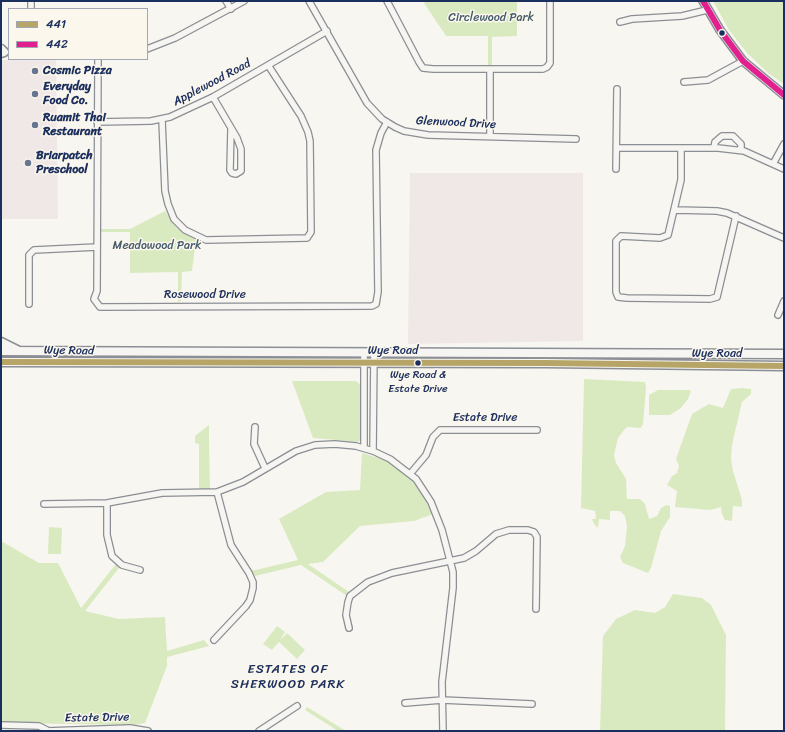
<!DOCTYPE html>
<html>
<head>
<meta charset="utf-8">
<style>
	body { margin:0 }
	#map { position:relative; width:785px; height:732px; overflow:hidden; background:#f8f6f0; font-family:Sriracha,sans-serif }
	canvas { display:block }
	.frame { position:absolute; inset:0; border:2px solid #1b2f5e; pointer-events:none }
	.legend { position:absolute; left:8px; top:8px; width:140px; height:52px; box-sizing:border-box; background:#fbf7ec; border:1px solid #a1a7b3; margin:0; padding:5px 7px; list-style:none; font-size:12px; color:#1b2f5e }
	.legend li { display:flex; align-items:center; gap:8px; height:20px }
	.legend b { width:20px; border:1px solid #a1a7b3 }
</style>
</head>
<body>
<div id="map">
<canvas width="785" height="732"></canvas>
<div class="frame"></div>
<ul class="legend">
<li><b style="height:5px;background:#b6a566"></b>441</li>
<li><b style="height:5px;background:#e11f8f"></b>442</li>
</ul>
</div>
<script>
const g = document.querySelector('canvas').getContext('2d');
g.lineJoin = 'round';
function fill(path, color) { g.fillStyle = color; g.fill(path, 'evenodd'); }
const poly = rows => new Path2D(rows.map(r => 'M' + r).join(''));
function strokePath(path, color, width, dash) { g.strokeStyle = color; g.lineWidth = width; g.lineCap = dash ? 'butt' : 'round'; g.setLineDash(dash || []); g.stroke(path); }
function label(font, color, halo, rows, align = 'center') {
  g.font = font + ' Sriracha,sans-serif'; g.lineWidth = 3; g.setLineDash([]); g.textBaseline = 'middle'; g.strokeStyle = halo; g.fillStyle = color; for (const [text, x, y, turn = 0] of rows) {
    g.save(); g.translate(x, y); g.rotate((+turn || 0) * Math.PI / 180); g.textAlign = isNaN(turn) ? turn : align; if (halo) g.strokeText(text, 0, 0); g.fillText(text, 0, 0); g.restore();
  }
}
const built = poly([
	[1,60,56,60,58,219,1,219],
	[410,173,583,173,583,341,408,344]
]);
const green = poly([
	[426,1,517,1,517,36,492,37,492,65,488,65,488,36,446,36,424,3],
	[713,1,784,1,784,84,768,73,747,53,729,30],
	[165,211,177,228,196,240,192,271,182,272,181,301,178,302,178,272,130,273,130,232,100,232,101,229,130,229],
	[584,379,645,382,646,388,643,424,641,428,627,427,624,430,618,438,614,455,616,463,626,479,627,499,640,499,645,504,649,519,657,516,661,508,666,505,670,506,670,517,661,531,651,568,648,573,623,563,620,557,625,546,627,526,625,516,620,511,610,511,610,520,599,519,598,528,594,524,592,519,596,519,595,511,581,508],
	[292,381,356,381,361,385,362,393,362,436,359,442,313,438],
	[742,388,751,389,751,394,742,402,741,406,732,445,731,458,733,471,742,500,742,507,733,506,732,521,725,520,722,514,721,507,710,510,675,507,677,491,667,485,672,476,677,473,679,466,676,459,692,414,709,404,723,408,731,389],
	[658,390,689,390,691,391,688,399,681,408,670,415,649,415,649,395],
	[209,425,209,441,210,490,199,489,199,444,195,443,195,436],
	[362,453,385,460,407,474,421,493,433,514,414,521,360,526,323,562,308,564,349,592,347,596,301,565,255,576,251,571,298,560,279,519,326,492,360,490],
	[49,527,62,528,61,554,48,554],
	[1,541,39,563,58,563,81,608,116,564,119,568,85,611,119,619,165,617,167,651,204,640,209,646,167,657,167,666,145,723,136,725,3,723,1,720],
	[673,594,702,598,711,605,726,635,725,731,600,731,603,636,616,619,635,610,655,613,665,607],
	[277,626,285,632,280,640,287,633,305,650,297,659,279,642,272,650,263,644],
	[307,707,346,731,338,731,305,710]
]);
const minor = poly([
	[226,1,231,9],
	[309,1,367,103,382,119,395,127,404,131,428,135,576,139],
	[387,1,419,62,423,68,433,69,543,69,547,67,550,63,550,1],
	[31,9,31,1],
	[620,22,632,19,682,16,707,10],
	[147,49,175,38,244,1],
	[98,59,97,291,94,299,100,307,372,306,376,304,378,292,376,150,381,133,387,122],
	[684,82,708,80,743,61],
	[213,97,237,138,241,149,241,171,236,174,232,173,230,170,231,129],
	[162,120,165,191,168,204,174,219,185,230,206,240,307,238,311,232,310,141,308,132,301,116,268,65],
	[97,122,151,121,170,117,213,97,327,31],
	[490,136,490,69],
	[617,148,718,148,744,151,784,169],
	[714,148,715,142,722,136,733,136,741,144,741,150],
	[681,149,681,180,668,235,660,238,621,236,616,241,616,292,618,297,627,298,710,299,717,297,736,216],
	[773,164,784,144],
	[616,169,617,89],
	[675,210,717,211,727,213,784,238],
	[29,304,29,255,34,250,97,247],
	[778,315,784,301],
	[255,427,254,444,265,468],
	[364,448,364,354],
	[373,451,374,354],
	[410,474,426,455,433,437,440,430,537,430],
	[107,503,107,535,112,556,122,565,140,570],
	[44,504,107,503,162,493,217,492,243,482,296,451,315,445,335,444,356,446,373,451,390,459,416,479,431,502,442,530,453,572,453,588,442,682,443,731],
	[349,628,346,615,348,602,350,596,368,582,392,573,464,558,476,551,496,534,509,530,528,530,534,532,537,537,536,609],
	[214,640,246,606,250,600,253,588,253,582,249,573,231,545,217,492],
	[405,703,442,700,532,704],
	[1,725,39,726,47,730],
	[46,731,130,728,148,731],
	[259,731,297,706]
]);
const tertiary = poly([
	[703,1,720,30,743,61,784,95]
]);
const secondary = poly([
	[1,49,4,52,1,53],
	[1,342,19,351],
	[1,351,784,354],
	[1,362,545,363,784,366]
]);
const bus1 = poly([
	[1,362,545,363,784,366]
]);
const bus2 = poly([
	[703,1,720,30,743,61,784,95]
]);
const markers = [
	[722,33,3.5,"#1b2f5e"],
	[35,71,4,"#687591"],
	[35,94,4,"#687591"],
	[35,125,4,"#687591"],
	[28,163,4,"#687591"],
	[418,363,3.5,"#1b2f5e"]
];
const busNames = [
	["Wye Road &",418,375],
	["Estate Drive",418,389]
];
const parkNames = [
	["Circlewood Park",491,18],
	["Meadowood Park",157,246]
];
const poiNames = [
	["Cosmic Pizza",43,71],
	["Everyday",43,87],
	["Food Co.",43,101],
	["Ruamit Thai",43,118],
	["Restaurant",43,132],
	["Briarpatch",36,156],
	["Preschool",36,170]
];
const streetNames = [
	["Applewood Road",212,83,-28],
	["Glenwood Drive",456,123,3],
	["Rosewood Drive",205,295],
	["Wye Road",69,351,1],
	["Wye Road",393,351],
	["Wye Road",717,354],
	["Estate Drive",485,418],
	["Estate Drive",97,718,-1]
];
const neighbourhoodNames = [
	["ESTATES OF",288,670],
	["SHERWOOD PARK",288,685]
];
fill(built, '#f0e7e7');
fill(green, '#daeac0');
strokePath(minor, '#8b8e94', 8);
strokePath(tertiary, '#8b8e94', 10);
strokePath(secondary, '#8b8e94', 11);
strokePath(minor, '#f6f5f1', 5.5);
strokePath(tertiary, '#f6f5f1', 7);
strokePath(secondary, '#f6f5f1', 8);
strokePath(bus1, '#b6a566', 6);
strokePath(bus2, '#e11f8f', 6);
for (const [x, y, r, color] of markers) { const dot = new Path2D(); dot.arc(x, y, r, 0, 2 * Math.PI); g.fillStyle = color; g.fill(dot); strokePath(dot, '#fbf7ec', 1.5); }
label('11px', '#1b2f5e', '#fbf7ec', busNames);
label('12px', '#455c6d', '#fbf7ec', parkNames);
label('bold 12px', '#1b2f5e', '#fbf7ec', poiNames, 'left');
label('12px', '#1b2f5e', '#fbf7ec', streetNames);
g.letterSpacing = '1px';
label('13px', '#1b2f5e', '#fbf7ec', neighbourhoodNames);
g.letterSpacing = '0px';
</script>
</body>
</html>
